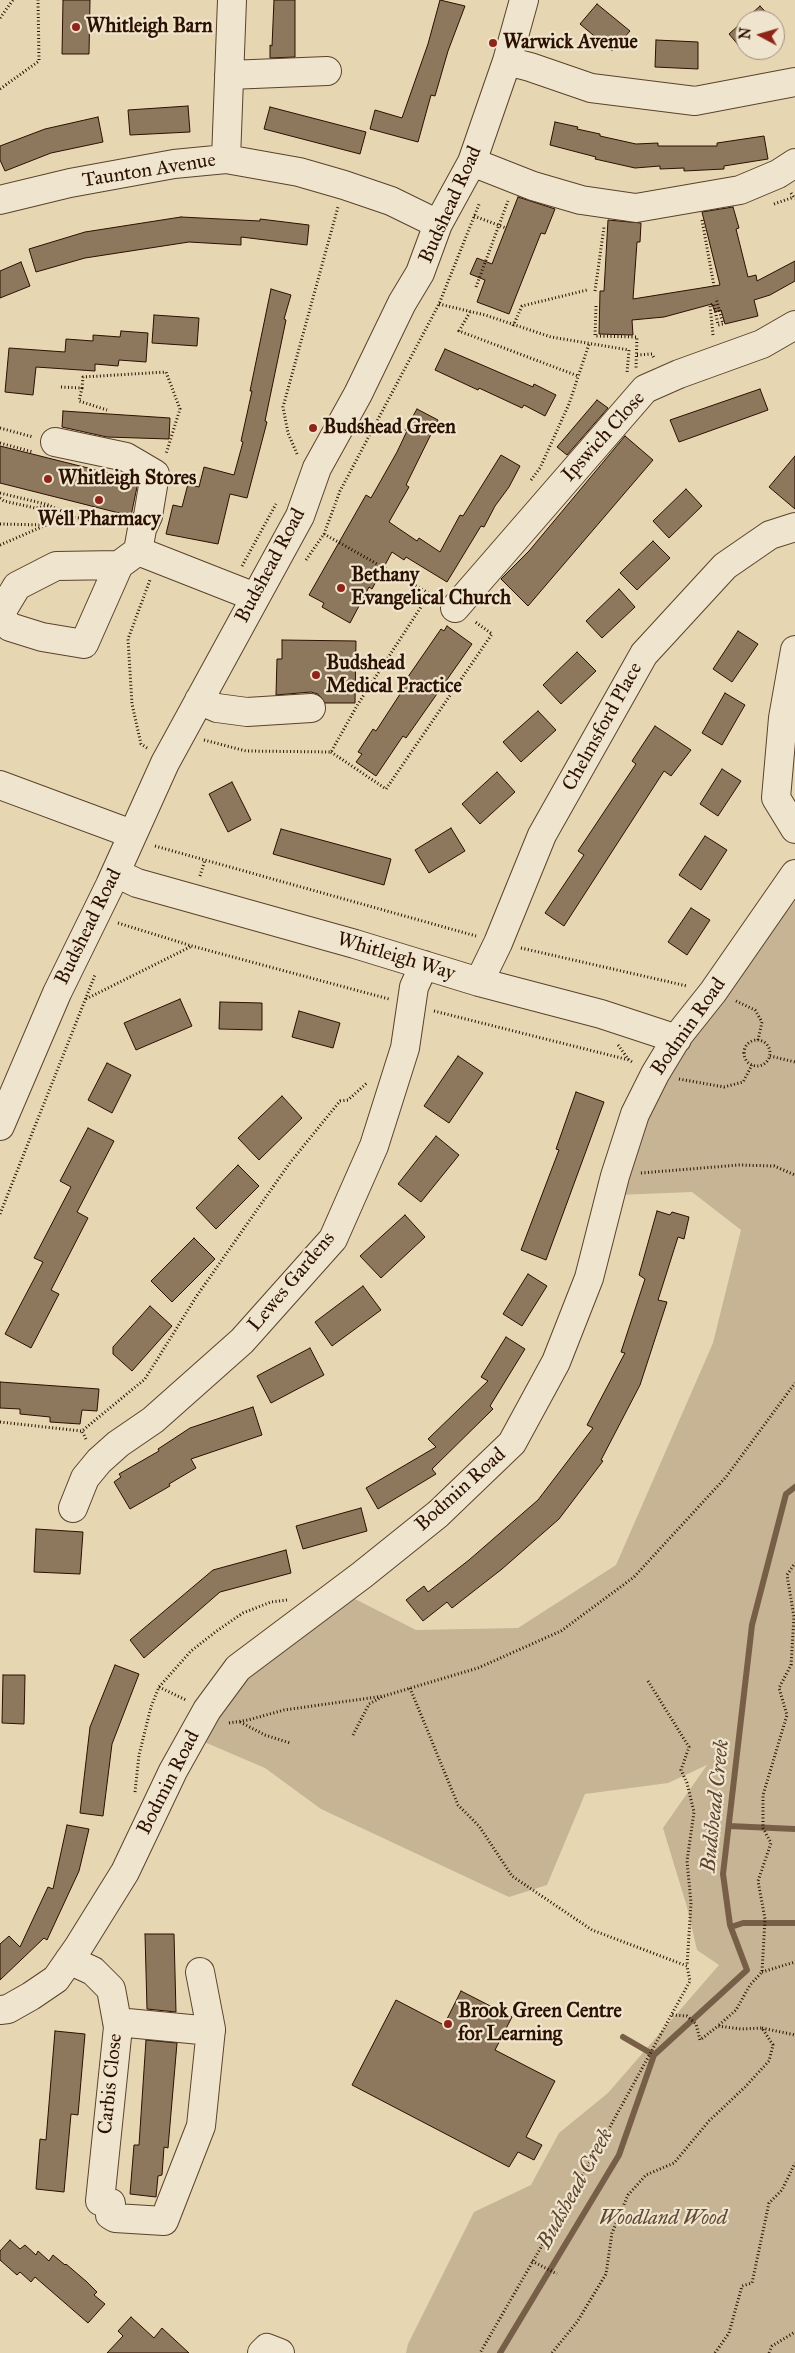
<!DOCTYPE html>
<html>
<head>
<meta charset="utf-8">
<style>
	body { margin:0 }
	#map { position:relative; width:795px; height:2353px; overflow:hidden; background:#e6d6b2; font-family:"IM FELL Great Primer",serif }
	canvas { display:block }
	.north { position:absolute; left:735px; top:10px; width:50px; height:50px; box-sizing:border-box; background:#efe4cd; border:1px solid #a18f7b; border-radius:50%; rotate:276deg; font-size:14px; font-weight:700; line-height:20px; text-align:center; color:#2c1000 }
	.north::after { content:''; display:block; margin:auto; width:18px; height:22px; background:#8f2418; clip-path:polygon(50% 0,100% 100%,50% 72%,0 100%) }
</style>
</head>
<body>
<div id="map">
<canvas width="795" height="2353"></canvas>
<div class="north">N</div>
</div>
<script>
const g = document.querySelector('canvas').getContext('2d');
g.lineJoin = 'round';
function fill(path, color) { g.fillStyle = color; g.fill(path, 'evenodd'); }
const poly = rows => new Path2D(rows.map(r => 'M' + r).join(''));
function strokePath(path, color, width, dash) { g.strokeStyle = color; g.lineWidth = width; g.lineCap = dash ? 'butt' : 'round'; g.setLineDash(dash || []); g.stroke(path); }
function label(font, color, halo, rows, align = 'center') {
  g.font = font + ' "IM FELL Great Primer",serif'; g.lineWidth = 4.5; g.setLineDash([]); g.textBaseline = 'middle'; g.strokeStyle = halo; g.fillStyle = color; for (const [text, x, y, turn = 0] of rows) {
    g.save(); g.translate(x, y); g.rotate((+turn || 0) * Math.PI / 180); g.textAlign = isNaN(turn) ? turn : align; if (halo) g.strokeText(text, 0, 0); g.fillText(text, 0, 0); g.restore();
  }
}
const green = poly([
	[795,901,795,2353,406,2353,408,2344,474,2212,531,2185,559,2133,608,2093,719,1965,697,1950,687,1907,663,1828,707,1765,668,1783,585,1794,547,1885,509,1897,321,1809,265,1768,202,1741,245,1678,355,1599,416,1630,518,1628,616,1565,713,1343,741,1230,692,1192,617,1195,647,1091]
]);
const stream = poly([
	[729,1826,795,1829],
	[731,1927,743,1923,795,1923],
	[623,2037,654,2055],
	[500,2353,619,2155,654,2055,747,1970,730,1925,723,1874,752,1625,786,1494,795,1487]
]);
const building = poly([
	[63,0,90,0,89,54,62,54,63,0],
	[274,0,295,0,295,57,270,58,270,45,272,46,274,0],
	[440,0,465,6,448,51,435,96,431,95,418,142,370,129,375,110,402,118,428,44,440,0],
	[597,4,630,31,612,51,580,24,597,4],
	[760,6,773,20,745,20,745,50,750,50,746,54,729,34,760,6],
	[656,40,698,42,698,69,655,67,656,40],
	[188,106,190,132,130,135,128,110,188,106],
	[270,107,366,132,360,154,264,129,270,107],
	[98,117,103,142,51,153,5,171,0,160,0,146,45,129,98,117],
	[555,122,578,127,577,129,600,134,600,136,636,144,658,143,658,146,717,146,717,143,764,136,768,159,724,166,724,169,684,171,684,168,660,169,660,166,635,168,595,159,596,157,550,145,555,122],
	[518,197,555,209,545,234,541,233,509,314,477,302,485,280,470,274,477,258,492,264,518,197],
	[733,207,739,228,736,229,748,277,756,275,757,281,795,261,795,281,770,295,754,300,758,316,725,324,721,310,715,312,712,304,664,317,632,320,633,335,599,334,600,291,604,291,608,220,641,223,640,242,637,242,633,299,720,285,702,212,733,207],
	[181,217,260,221,260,219,309,225,307,245,241,237,241,245,189,242,85,258,36,272,29,249,85,232,181,217],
	[21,262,30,286,0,298,0,271,21,262],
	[271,289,291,295,284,319,286,320,265,421,267,422,247,498,230,494,218,544,166,534,173,505,182,507,188,484,199,487,204,467,234,475,243,442,241,441,252,391,250,391,271,289],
	[154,315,199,318,197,346,152,343,154,315],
	[121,331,148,333,146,362,119,360,118,366,95,364,95,371,36,367,33,395,5,392,9,348,65,352,66,339,93,341,93,335,120,337,121,331],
	[445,349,533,387,534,384,556,395,545,416,524,405,522,408,479,388,478,390,435,370,445,349],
	[760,389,768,410,679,442,670,420,760,389],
	[597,400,608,408,567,455,557,447,597,400],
	[417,409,438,420,406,485,409,487,389,522,417,541,419,538,440,552,460,515,463,516,501,455,520,466,509,487,495,506,484,527,481,526,447,582,406,557,404,560,392,552,372,589,369,587,350,623,322,607,324,603,309,595,366,495,371,498,397,452,407,431,405,430,417,409],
	[63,411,170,418,169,439,107,437,62,427,63,411],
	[625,436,653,460,528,606,501,579,529,551,625,436],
	[0,446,132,479,138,482,131,516,0,483,0,446],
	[795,456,795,509,769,487,795,456],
	[686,489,702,506,669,538,653,521,686,489],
	[653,541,670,558,637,590,620,573,653,541],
	[619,589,635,607,602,638,586,621,619,589],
	[447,626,472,644,406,738,403,736,376,776,356,762,362,754,358,752,373,729,376,731,404,688,401,687,412,671,441,629,444,631,447,626],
	[738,631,758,644,732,682,713,669,738,631],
	[282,640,356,641,355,703,325,703,318,694,311,692,276,695,277,659,282,659,282,640],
	[577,652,596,671,561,704,543,685,577,652],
	[725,693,745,705,722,745,702,733,725,693],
	[538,711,556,730,521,762,503,742,538,711],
	[655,726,691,750,671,776,664,771,564,926,545,913,584,855,578,851,636,764,632,761,655,726],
	[722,769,741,781,718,816,700,804,722,769],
	[497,772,515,792,480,824,462,804,497,772],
	[232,782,251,820,228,832,209,794,232,782],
	[451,828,465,851,429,873,415,850,451,828],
	[281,829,391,859,384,885,273,854,281,829],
	[705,836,727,850,701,890,679,875,705,836],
	[691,908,710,920,687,955,668,942,691,908],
	[180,999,192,1026,136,1050,124,1023,180,999],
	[220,1002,262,1003,262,1030,219,1029,220,1002],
	[299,1011,340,1023,333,1048,292,1037,299,1011],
	[458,1056,483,1073,449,1123,424,1106,458,1056],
	[107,1063,131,1075,112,1113,88,1100,107,1063],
	[576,1092,604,1102,546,1260,521,1250,559,1150,556,1149,576,1092],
	[282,1096,302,1118,259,1160,238,1138,282,1096],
	[88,1128,114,1141,77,1212,88,1218,51,1290,59,1294,31,1348,5,1334,43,1262,34,1258,71,1187,60,1181,88,1128],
	[436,1136,459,1155,421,1202,398,1184,436,1136],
	[238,1165,259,1186,216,1229,196,1208,238,1165],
	[657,1211,670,1215,672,1212,689,1217,684,1239,678,1237,658,1300,667,1302,640,1385,601,1460,603,1461,559,1519,502,1569,452,1608,447,1602,423,1621,406,1600,424,1586,428,1592,469,1560,538,1500,593,1428,587,1425,625,1353,621,1352,645,1279,639,1275,657,1211],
	[405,1215,425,1237,381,1278,360,1256,405,1215],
	[194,1238,215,1259,172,1302,151,1281,194,1238],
	[528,1274,547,1286,522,1326,503,1314,528,1274],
	[363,1286,381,1310,332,1346,315,1322,363,1286],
	[150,1306,172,1326,132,1371,113,1354,113,1347,150,1306],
	[506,1337,525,1349,490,1406,493,1409,432,1469,436,1474,378,1509,366,1488,436,1447,428,1439,488,1381,481,1377,506,1337],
	[310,1348,324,1375,271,1403,257,1376,310,1348],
	[0,1382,99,1389,97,1411,82,1410,80,1424,50,1422,50,1417,20,1414,20,1409,0,1408,0,1382],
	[253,1407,262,1435,191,1459,196,1468,169,1484,170,1486,130,1509,114,1482,121,1477,119,1474,159,1451,158,1449,190,1428,253,1407],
	[361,1508,367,1531,303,1549,296,1526,361,1508],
	[36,1529,83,1532,80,1574,34,1572,36,1529],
	[286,1550,291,1573,220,1592,144,1658,130,1640,213,1570,286,1550],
	[115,1665,139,1674,112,1744,103,1816,80,1813,90,1727,115,1665],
	[3,1675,25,1675,24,1724,2,1723,3,1675],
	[67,1825,89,1829,79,1871,47,1940,44,1938,0,1980,0,1944,9,1936,20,1947,48,1887,53,1889,67,1825],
	[145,1934,174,1934,176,2012,147,2009,145,1934],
	[461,1991,512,2017,495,2050,555,2081,526,2137,542,2145,534,2160,518,2152,509,2167,352,2085,396,2000,444,2025,461,1991],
	[55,2031,85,2034,78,2115,71,2114,64,2192,36,2189,40,2139,46,2140,55,2031],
	[146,2040,177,2043,168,2148,164,2147,162,2175,158,2176,156,2197,130,2194,134,2145,139,2145,146,2040],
	[10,2240,20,2249,25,2245,36,2255,38,2251,49,2261,53,2255,65,2265,66,2264,87,2282,97,2292,94,2295,105,2304,88,2323,35,2277,31,2282,20,2272,17,2275,0,2260,0,2251,10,2240],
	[131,2317,154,2338,162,2328,189,2353,107,2353,123,2336,118,2331,131,2317]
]);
const path = poly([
	[0,18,13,0],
	[0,89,39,61,38,0],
	[791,193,795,199],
	[774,204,794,197],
	[474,216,506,228],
	[702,220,714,286],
	[476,287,508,201],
	[595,291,604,227],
	[439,304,485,315,551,337,629,350,627,373],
	[596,306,595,336,637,337,636,368],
	[470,312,459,331,578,376],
	[513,326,522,306,587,290],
	[713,335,710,305,714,304,718,325,723,324,716,298],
	[637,355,652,354,654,358],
	[61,387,82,388,83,377,166,372,180,409,166,454],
	[82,388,79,401,107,410],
	[0,428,33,437],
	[0,443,33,452],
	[297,454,288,433,283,407,338,207],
	[531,480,540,468,569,404,589,344],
	[0,493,49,505],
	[0,498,4,501,35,508,50,506,69,514],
	[0,524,44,525],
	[324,534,434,596],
	[0,545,67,516,120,525],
	[306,560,324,534,340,491,439,304,480,202],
	[242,566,276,504],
	[204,740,246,751,331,752,358,704,430,593],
	[147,748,141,744,132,704,128,639,150,580],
	[331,752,386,789,492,634,474,621],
	[155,846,476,936],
	[200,876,205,860],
	[118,923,192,946,389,999],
	[521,948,687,986],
	[86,999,192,946],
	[736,1001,755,1010,762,1022,758,1040],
	[434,1011,629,1060],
	'744 1053a13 13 0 1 1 26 0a13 13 0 1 1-26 0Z',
	[618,1045,629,1060,634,1063],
	[770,1056,795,1062],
	[679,1079,724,1087,743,1082,752,1065],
	[641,1173,739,1165,774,1166,795,1175],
	[0,1214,95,975],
	[0,1422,81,1431],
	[86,1439,82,1431,145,1379,196,1297,289,1164,340,1101,348,1100,368,1082],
	[648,1681,689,1747,681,1770,687,1783,694,1812,687,1861,691,1903,687,1966],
	[159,1687,186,1700],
	[410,1688,458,1805,479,1826,512,1876,592,1930,687,1966,690,1981,600,2145,480,2353],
	[240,1722,265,1735,290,1743],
	[229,1723,248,1720,284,1710,384,1696,478,1668,561,1631,634,1577,726,1477,795,1383],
	[353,1735,369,1704,382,1697],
	[135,1792,139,1755,151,1707,159,1687,191,1651,218,1630,243,1613,271,1602,287,1600],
	[762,1972,795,1962],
	[719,2025,736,2010,750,1985,762,1972,765,1919,758,1881,771,1843,763,1828,763,1795,787,1715,779,1688,791,1665,794,1617,787,1575,795,1563],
	[762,2028,795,2035],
	[532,2261,557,2274],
	[552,2353,577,2322,606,2274,612,2233,628,2195,646,2175,674,2163,709,2121,745,2087,769,2061,773,2045,762,2028,741,2029,718,2026,700,2040,696,2024,687,2016,671,2015],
	[715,2353,729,2333,742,2286,752,2283,769,2203,782,2190,795,2163],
	[769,2353,772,2346,795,2332]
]);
const minor = poly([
	[507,61,530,67,591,88,695,101,795,82],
	[229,75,327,71],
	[226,159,232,0],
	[472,162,533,186,581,200,636,208,740,190,778,174,795,163],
	[0,200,70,183,174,164,226,159,299,172,344,185,391,201,438,224],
	[55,442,126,457,155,474,148,516,142,529,138,551],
	[138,551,255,597],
	[119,565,56,566,17,586,2,611,3,620,10,627,42,637,84,644,119,565,138,551],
	[455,608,645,389,679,374,762,344,795,325],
	[795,650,783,718,776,798,795,829],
	[199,700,217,708,247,712,311,708],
	[0,785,132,834],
	[116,873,137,883,355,944,479,982,601,1014,677,1039],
	[479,982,498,943,542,835,644,654,725,566,770,535,795,527],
	[0,1126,57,993,110,885,165,763,300,516,317,468,358,394,402,303,420,273,438,224,472,162,507,61,524,0],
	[73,1508,85,1478,99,1461,118,1444,153,1420,242,1341,333,1239,374,1146,405,1048,414,987,424,965],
	[69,1960,93,1971,111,1989,118,2027,100,2201,111,2203,110,2215,115,2218,164,2221,201,2126,211,2029,200,1972],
	[0,2010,8,2009,31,1996,56,1979,79,1946,125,1872,173,1771,207,1710,238,1668,362,1575,438,1514,512,1443,556,1362,589,1278,615,1176,635,1114,655,1074,678,1036,713,992,795,874],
	[117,2022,211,2031],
	[262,2353,267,2348,280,2353]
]);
const markers = [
	[76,27,5,"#8f2418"],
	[493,43,5,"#8f2418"],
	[313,428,5,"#8f2418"],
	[48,479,5,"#8f2418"],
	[99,500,5,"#8f2418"],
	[341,588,5,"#8f2418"],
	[316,675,5,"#8f2418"],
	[448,2024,5,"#8f2418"]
];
const poiNames = [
	["Whitleigh Barn",86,27],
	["Warwick Avenue",503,43],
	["Budshead Green",323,428],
	["Whitleigh Stores",58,479],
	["Well Pharmacy",99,520,"center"],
	["Bethany",351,576],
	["Evangelical Church",351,599],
	["Budshead",326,664],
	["Medical Practice",326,687],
	["Brook Green Centre",458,2012],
	["for Learning",458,2035]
];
const streetNames = [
	["Taunton Avenue",149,171,-9],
	["Budshead Road",451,205,-66],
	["Ipswich Close",604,437,-48],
	["Budshead Road",271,566,-62],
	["Chelmsford Place",603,727,-61],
	["Budshead Road",89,927,-64],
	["Whitleigh Way",396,957,17],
	["Bodmin Road",689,1027,-55],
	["Lewes Gardens",292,1282,-50],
	["Bodmin Road",461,1490,-42],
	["Bodmin Road",169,1783,-63],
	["Carbis Close",111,2084,-84]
];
const parkNames = [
	["Woodland Wood",663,2219]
];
const waterNames = [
	["Budshead Creek",716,1806,-84],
	["Budshead Creek",576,2189,-61]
];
fill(green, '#c6b494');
strokePath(stream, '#765f46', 6);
fill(building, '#8d775d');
strokePath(building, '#2c1000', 1);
strokePath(minor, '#5a422c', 30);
strokePath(path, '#2c1000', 3, [1, 2.5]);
strokePath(minor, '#efe4cd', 28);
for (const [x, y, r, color] of markers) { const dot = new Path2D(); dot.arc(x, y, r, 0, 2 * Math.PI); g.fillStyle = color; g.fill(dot); strokePath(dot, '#efe4cd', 2); }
label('bold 20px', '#2c1000', '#efe4cd', poiNames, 'left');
label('20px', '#2c1000', '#efe4cd', streetNames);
label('italic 20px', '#624934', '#efe4cd', parkNames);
label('italic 21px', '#5d442f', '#efe4cd', waterNames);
</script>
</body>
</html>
